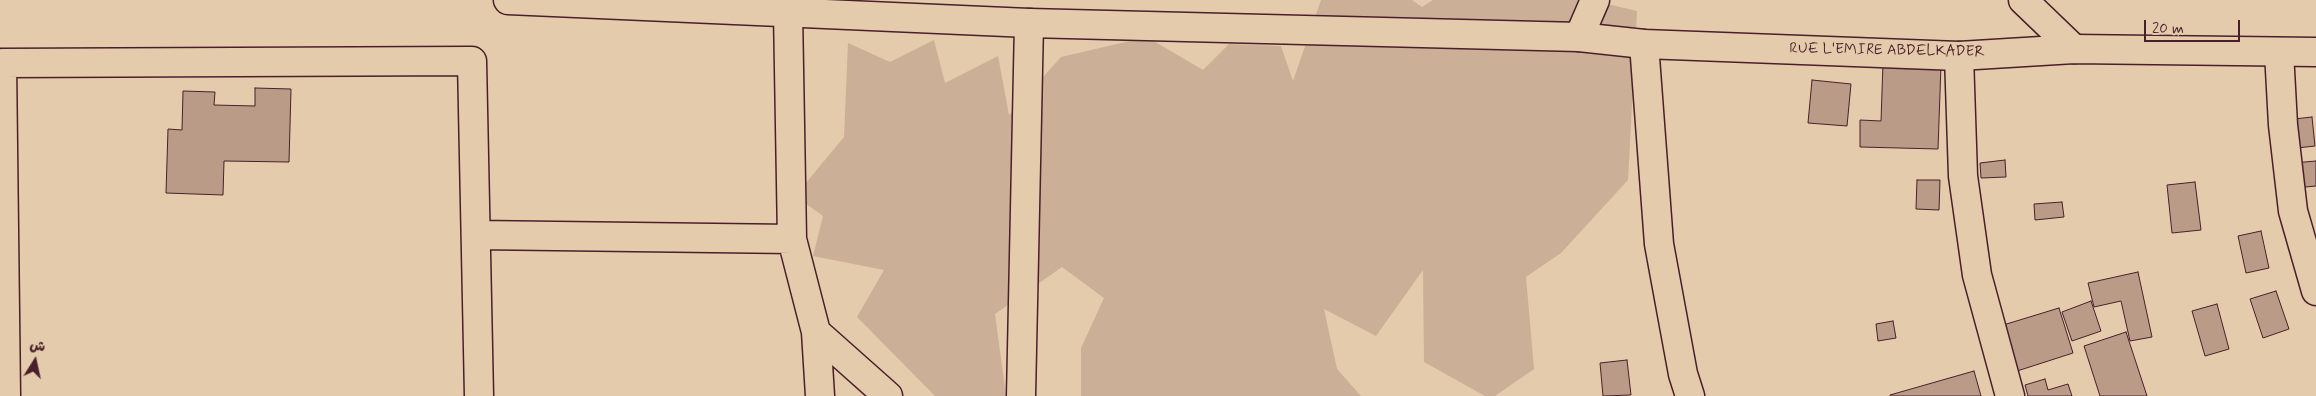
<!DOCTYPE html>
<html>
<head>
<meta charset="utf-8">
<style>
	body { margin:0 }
	#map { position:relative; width:2316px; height:396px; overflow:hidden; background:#e4cbac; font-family:Mynerve,"Playpen Sans Arabic",sans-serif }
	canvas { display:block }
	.north { position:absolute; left:10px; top:336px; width:50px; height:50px; -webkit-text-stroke:4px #e4cbac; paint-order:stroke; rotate:10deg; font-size:14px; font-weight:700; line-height:20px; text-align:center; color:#4a1f2b }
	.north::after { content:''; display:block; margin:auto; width:18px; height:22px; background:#4a1f2b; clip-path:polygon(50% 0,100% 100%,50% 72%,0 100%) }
	.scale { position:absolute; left:2144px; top:20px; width:96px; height:22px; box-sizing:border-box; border:2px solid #4a1f2b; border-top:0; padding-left:6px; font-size:15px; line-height:18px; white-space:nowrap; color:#4a1f2b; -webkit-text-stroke:4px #e4cbac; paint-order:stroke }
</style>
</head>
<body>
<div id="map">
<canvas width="2316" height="396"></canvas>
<div class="north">ش</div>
<div class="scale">20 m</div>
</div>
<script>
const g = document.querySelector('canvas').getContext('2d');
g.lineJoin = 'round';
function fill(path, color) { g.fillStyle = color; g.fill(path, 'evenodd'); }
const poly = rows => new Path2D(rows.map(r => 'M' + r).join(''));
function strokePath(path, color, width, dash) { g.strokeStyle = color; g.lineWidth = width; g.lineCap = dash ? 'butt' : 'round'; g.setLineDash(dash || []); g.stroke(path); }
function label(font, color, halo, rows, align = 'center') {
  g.font = font + ' Mynerve,sans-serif'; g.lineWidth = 4; g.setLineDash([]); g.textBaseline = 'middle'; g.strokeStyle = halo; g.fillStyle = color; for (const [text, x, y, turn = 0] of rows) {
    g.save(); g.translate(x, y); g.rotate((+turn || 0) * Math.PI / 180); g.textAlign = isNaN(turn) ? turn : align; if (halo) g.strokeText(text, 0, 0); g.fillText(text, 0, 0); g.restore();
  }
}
const green = poly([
	[1321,0,1412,0,1422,7,1433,0,1591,0,1637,11,1628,180,1561,253,1526,277,1534,369,1495,396,1485,396,1424,362,1423,270,1376,336,1324,309,1337,369,1361,396,1081,396,1081,348,1104,298,1062,267,995,314,1006,396,935,396,857,317,884,270,813,256,823,216,795,196,844,137,848,43,890,62,934,40,945,83,998,56,1009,115,1061,57,1147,37,1203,70,1229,44,1281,46,1293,81]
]);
const building = poly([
	[1883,63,1941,65,1938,149,1860,147,1860,120,1881,121,1883,63],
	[1812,80,1851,84,1847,126,1808,123,1812,80],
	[255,88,291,89,289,162,224,161,223,195,166,193,168,129,182,130,183,91,215,92,214,105,255,106,255,88],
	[2312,117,2315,146,2297,148,2294,119,2312,117],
	[2005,160,2006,177,1981,178,1980,163,2005,160],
	[2316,161,2316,186,2295,188,2293,163,2316,161],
	[1917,180,1940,180,1939,210,1916,209,1917,180],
	[2195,182,2201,230,2172,233,2167,185,2195,182],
	[2062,202,2064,217,2035,220,2034,204,2062,202],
	[2261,231,2269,268,2246,273,2238,236,2261,231],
	[2138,272,2152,337,2130,341,2121,301,2094,307,2088,283,2138,272],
	[2276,291,2289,329,2263,338,2250,299,2276,291],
	[2091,301,2101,331,2072,341,2062,312,2091,301],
	[2217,304,2229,349,2205,356,2192,311,2217,304],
	[2059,308,2073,353,2014,372,2000,326,2059,308],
	[1893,321,1896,338,1878,341,1876,324,1893,321],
	[2126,332,2147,396,2100,396,2084,346,2126,332],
	[1627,360,1631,395,1603,396,1600,363,1627,360],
	[1974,371,1981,396,1890,396,1890,395,1974,371],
	[2045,379,2048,390,2068,384,2072,396,2028,396,2025,385,2045,379]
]);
const minor = poly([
	[2023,0,2074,49],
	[788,12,792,239,816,332,820,396],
	[1579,37,1595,0],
	[1644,44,1659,244,1683,374,1690,396],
	[2279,52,2283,125,2293,211,2316,291],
	[1959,56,1963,176,1977,275,2010,396],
	[477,235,792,239],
	[816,332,888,396],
	[6,396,2,63,472,61,479,396],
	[1021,396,1029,23]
]);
const major = poly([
	[508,0,1029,23,1579,37,1644,44,1959,56,2074,49,2316,52]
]);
const streetNames = [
	["RUE L'EMIRE ABDELKADER",1887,51,1]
];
fill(green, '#cbaf97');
fill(building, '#b99b88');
strokePath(building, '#4a1f2b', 1);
strokePath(minor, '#4a1f2b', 31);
strokePath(major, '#4a1f2b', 31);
strokePath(minor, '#e4cbac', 28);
strokePath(major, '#e4cbac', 28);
label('15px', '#4a1f2b', '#e4cbac', streetNames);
</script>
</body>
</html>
